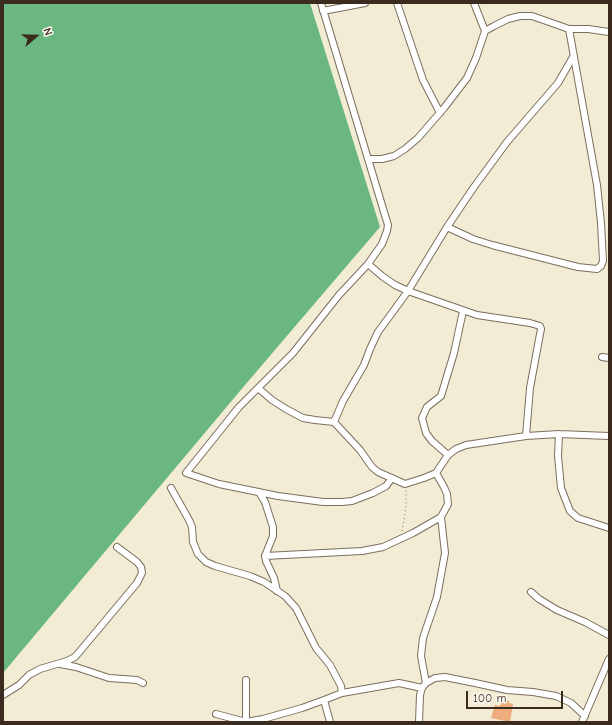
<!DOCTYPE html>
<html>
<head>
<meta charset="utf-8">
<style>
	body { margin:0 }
	#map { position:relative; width:612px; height:725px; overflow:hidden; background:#f3ecd5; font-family:"Comic Neue",sans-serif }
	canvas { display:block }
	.frame { position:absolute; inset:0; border:4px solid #3b2a1e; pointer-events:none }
	.north { position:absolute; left:16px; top:16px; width:40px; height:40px; -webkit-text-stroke:3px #fbf7ec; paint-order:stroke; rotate:70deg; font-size:11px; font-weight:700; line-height:16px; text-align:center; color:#3b2a1e }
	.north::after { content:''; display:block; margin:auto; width:14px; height:18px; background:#3b2a1e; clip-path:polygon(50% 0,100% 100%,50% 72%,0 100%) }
	.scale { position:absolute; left:466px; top:691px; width:97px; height:18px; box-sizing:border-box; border:2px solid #3b2a1e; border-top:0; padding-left:5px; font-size:12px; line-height:14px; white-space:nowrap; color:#3b2a1e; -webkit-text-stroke:3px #fbf7ec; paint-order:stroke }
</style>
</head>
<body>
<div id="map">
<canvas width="612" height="725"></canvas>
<div class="frame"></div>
<div class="north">N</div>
<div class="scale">100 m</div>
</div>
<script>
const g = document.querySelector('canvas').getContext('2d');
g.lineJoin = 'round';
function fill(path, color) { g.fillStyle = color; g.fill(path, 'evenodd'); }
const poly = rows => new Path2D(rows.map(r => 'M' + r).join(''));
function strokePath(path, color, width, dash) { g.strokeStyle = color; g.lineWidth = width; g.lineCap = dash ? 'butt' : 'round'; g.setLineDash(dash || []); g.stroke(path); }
const forest = poly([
	[3,3,310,3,380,227,245,385,3,673]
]);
const building = poly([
	[502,700,509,701,509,703,513,704,510,722,491,718,495,705,500,706]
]);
const path = poly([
	[402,531,406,508,406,490]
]);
const minor = poly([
	[321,3,384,212,388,225,387,231,382,244,368,264,339,295,293,353,239,407,186,473,219,484,278,496,323,502,342,502,352,501,373,493,386,486,392,478],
	[397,3,423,80,440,113],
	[474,3,485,31],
	[323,11,365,3],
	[368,159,382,159,394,156,405,149,418,138,444,108,467,78,476,58,485,31,494,26,508,19,520,16,532,16,569,29,588,29,609,32],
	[447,227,473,239,492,245,578,267,597,269,601,266,603,261,601,223,597,185,569,29],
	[368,264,382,276,395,285,408,291,477,315,530,323,540,326,541,329,540,334,530,388,526,436],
	[602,357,609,358],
	[258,388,272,400,286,409,303,418,315,420,334,422,360,450,372,467,378,472,405,484,424,478,436,473,448,455,456,449,466,445,526,436,559,434,609,436],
	[334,422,343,401,364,365,370,349,378,332,408,291,447,227,474,187,507,142,558,83,573,57],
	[559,434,558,456,561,488,570,511,578,518,609,528],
	[448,455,432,441,426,433,422,418,427,407,441,396,454,353,463,311],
	[171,488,189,520,192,527,193,542,198,554,206,562,215,566,250,576,264,582,285,596,296,608,316,648,330,665,341,686,342,693,324,700,330,722],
	[259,492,265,502,273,527,273,536,265,556,362,551,383,547,413,533,441,517,448,504,447,494,444,487,436,473],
	[265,556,266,561,274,578,277,591],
	[531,592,539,599,557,610,585,622,609,635],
	[60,664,76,667,109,678,137,680,143,683],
	[246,680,246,722],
	[426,683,421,656,423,638,437,597,445,553,441,517],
	[342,693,399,683,422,688,426,683,435,678,445,677,475,683,507,690,533,692,556,696,571,703,585,716],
	[3,695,19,685,29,675,40,669,67,661,75,657,137,583,142,573,141,567,137,562,117,547],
	[216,714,246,722,263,719,302,708,324,700],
	[419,722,420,695,422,688],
	[582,722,609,659]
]);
fill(forest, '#6ab781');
fill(building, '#ecac7c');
strokePath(minor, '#7b6e5e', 8);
strokePath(path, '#7b6e5e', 1, [1, 3]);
strokePath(minor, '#fff', 6);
</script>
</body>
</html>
